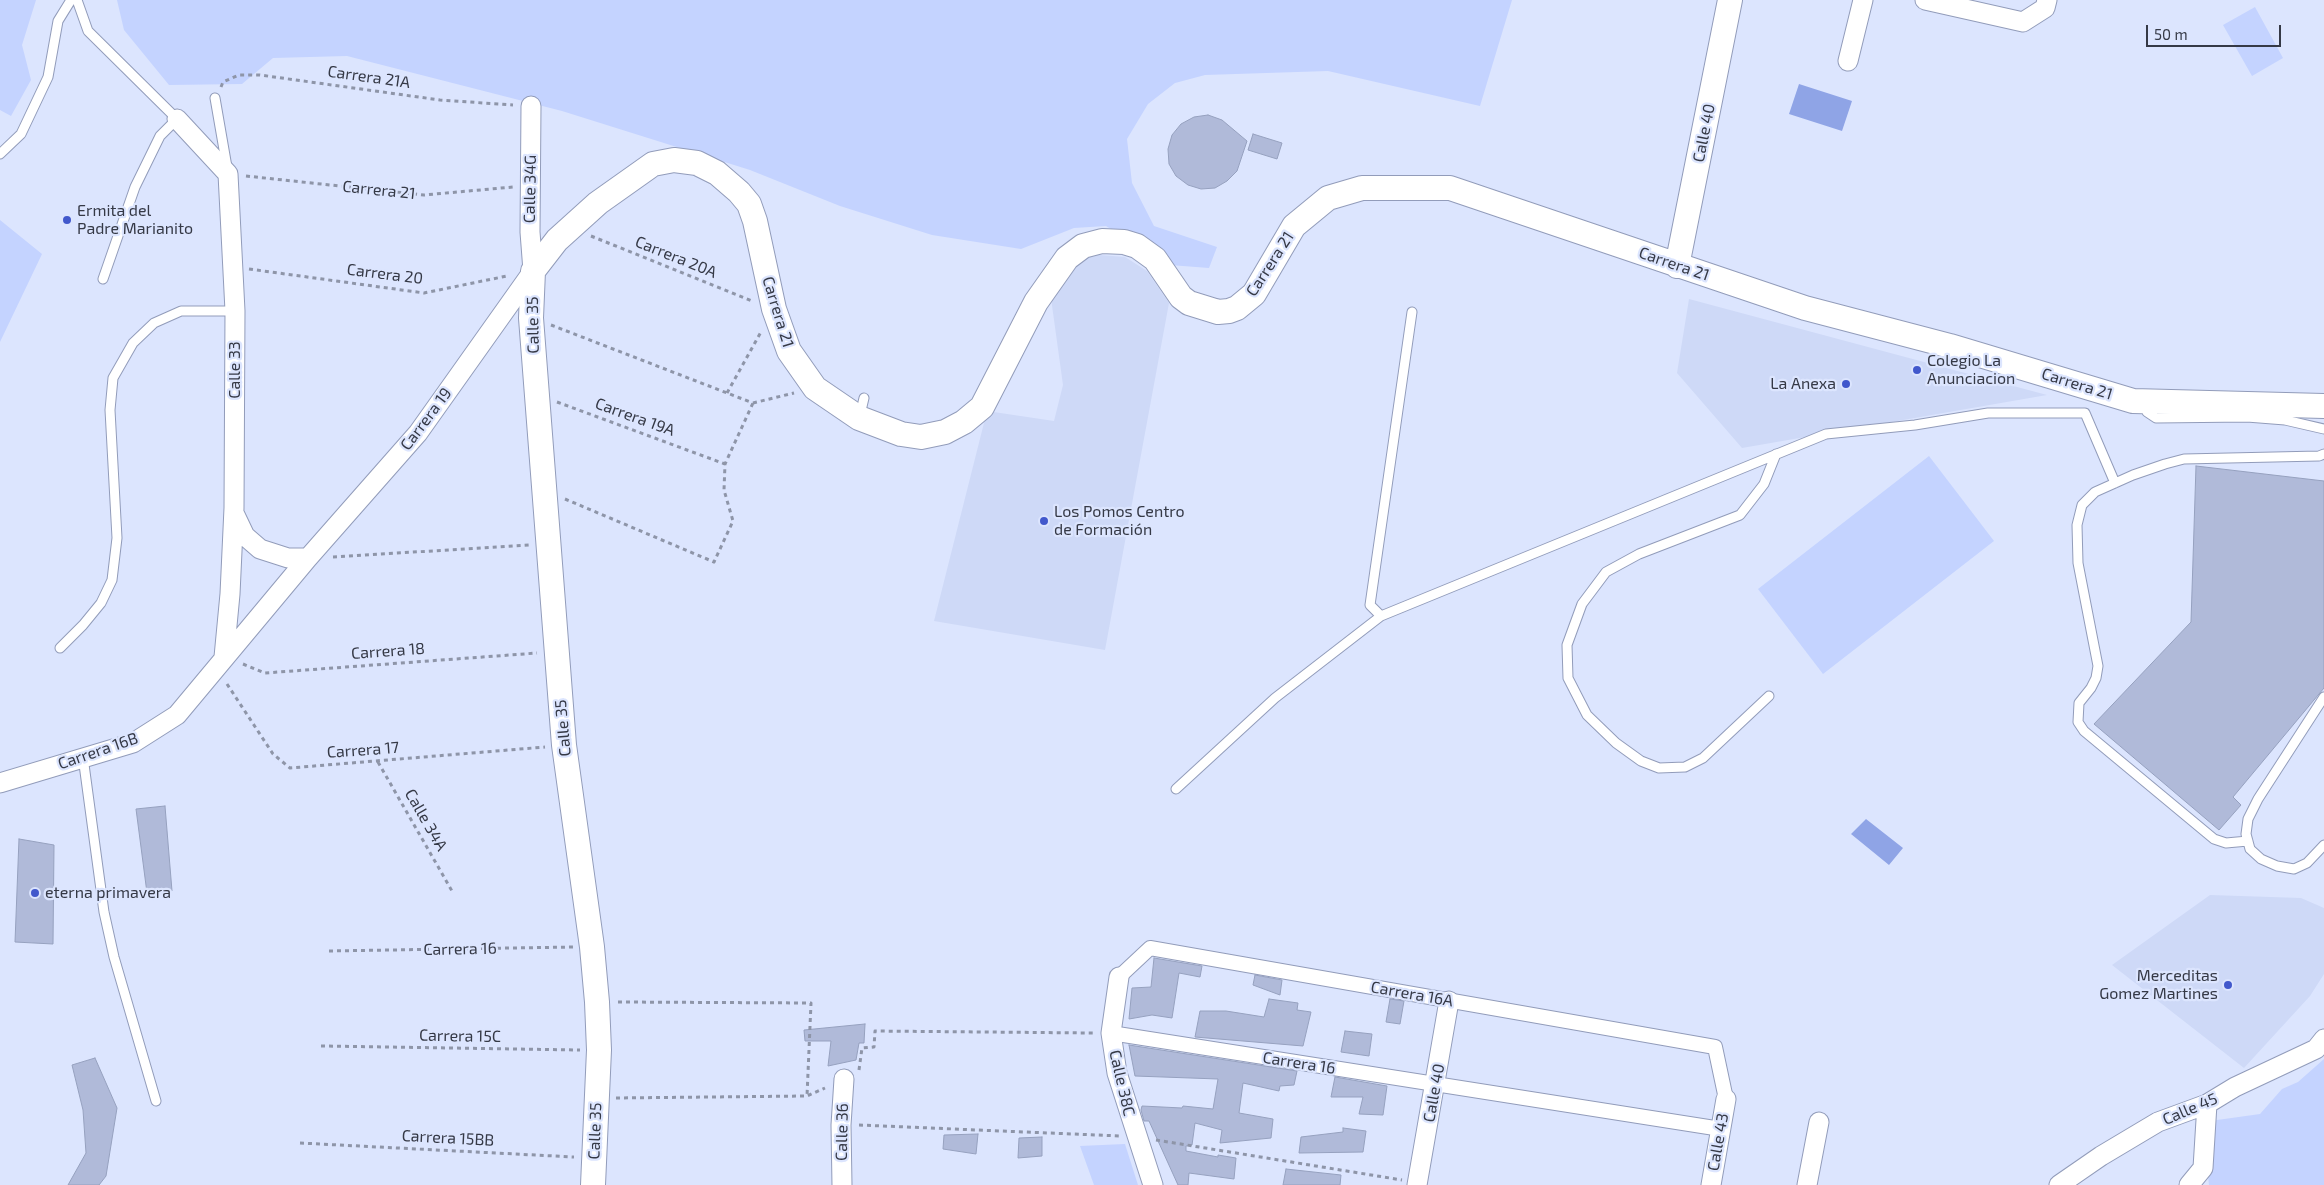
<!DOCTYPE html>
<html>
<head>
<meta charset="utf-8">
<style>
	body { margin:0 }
	#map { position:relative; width:2324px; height:1185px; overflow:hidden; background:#dce5fe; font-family:"Exo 2",sans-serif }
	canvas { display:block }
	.scale { position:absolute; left:2146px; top:25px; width:135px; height:22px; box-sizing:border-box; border:2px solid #353946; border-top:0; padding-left:6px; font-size:15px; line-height:18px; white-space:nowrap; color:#353946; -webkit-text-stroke:4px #dce5fe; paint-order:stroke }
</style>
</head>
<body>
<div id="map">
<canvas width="2324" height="1185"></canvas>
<div class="scale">50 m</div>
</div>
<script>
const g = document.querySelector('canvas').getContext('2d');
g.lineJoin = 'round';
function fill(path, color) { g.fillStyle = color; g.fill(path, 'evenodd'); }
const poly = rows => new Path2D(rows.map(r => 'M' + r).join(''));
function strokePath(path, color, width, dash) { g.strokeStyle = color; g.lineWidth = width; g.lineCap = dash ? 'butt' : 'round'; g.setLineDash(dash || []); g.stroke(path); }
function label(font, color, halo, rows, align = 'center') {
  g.font = font + ' "Exo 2",sans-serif'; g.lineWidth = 4.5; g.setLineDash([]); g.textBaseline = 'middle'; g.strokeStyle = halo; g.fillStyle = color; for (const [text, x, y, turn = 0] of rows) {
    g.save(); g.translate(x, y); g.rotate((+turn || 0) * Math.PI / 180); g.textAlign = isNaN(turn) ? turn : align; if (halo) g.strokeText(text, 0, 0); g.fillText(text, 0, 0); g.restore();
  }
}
const built = poly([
	[1087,254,1125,257,1147,271,1169,303,1105,650,934,621,987,411,1054,421,1063,385,1050,291],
	[1689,299,2047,395,1742,448,1677,373],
	[2210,895,2301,898,2324,908,2324,974,2310,996,2244,1068,2112,965]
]);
const green = poly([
	[0,0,36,0,22,45,31,80,11,116,0,110],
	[117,0,1512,0,1480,106,1328,71,1205,75,1175,83,1148,104,1127,139,1132,183,1154,226,1217,247,1209,268,1170,265,1106,226,1074,228,1021,249,932,235,840,206,750,170,562,111,347,56,273,58,242,84,169,85,124,30],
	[2255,7,2283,58,2252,76,2223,25],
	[0,220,42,254,0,342],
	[1929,456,1994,541,1823,674,1758,589],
	[2324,1059,2324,1185,2209,1185,2207,1167,2210,1121,2260,1114,2282,1089,2298,1082],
	[1125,1144,1138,1185,1094,1185,1080,1146]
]);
const water = poly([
	[1799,84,1852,101,1842,131,1789,114],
	[1866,819,1903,848,1889,865,1851,834]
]);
const building = poly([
	[1208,115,1222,120,1247,141,1237,171,1227,181,1215,188,1201,189,1188,185,1176,176,1169,164,1168,149,1172,135,1181,124,1194,117,1208,115],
	[1253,134,1282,143,1277,159,1248,150,1253,134],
	[2196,466,2324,481,2324,688,2233,797,2241,805,2219,830,2094,724,2191,622,2196,466],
	[165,806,172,891,147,893,136,809,165,806],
	[19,839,54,845,53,944,15,942,19,839],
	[1154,958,1202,966,1200,977,1179,973,1172,1018,1152,1015,1129,1019,1132,988,1151,987,1154,958],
	[1255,975,1282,980,1280,995,1253,985,1255,975],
	[1269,999,1298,1003,1297,1010,1311,1012,1303,1046,1195,1037,1200,1011,1226,1011,1264,1017,1269,999],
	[1390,999,1404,1001,1400,1024,1386,1022,1390,999],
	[865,1024,864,1043,859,1043,856,1060,828,1066,831,1041,805,1041,804,1030,865,1024],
	[1345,1031,1372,1034,1369,1056,1341,1052,1345,1031],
	[1129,1045,1297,1071,1294,1085,1280,1086,1279,1091,1243,1083,1239,1113,1273,1119,1271,1138,1220,1143,1222,1130,1195,1123,1192,1145,1186,1146,1186,1151,1218,1157,1218,1155,1236,1158,1234,1179,1189,1173,1188,1185,1178,1185,1149,1121,1144,1121,1141,1110,1142,1106,1182,1108,1183,1106,1213,1109,1218,1079,1135,1076,1129,1045],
	[95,1058,117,1108,106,1176,99,1185,68,1185,86,1153,83,1110,72,1065,95,1058],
	[1335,1077,1387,1086,1383,1115,1359,1114,1363,1097,1331,1097,1335,1077],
	[1343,1128,1366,1131,1363,1152,1299,1153,1301,1137,1343,1132,1343,1128],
	[978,1134,976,1154,943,1149,944,1135,978,1134],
	[1042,1137,1042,1156,1018,1158,1019,1138,1042,1137],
	[1286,1169,1341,1175,1340,1185,1283,1185,1286,1169]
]);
const path = poly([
	[221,87,223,82,239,75,260,75,440,100,513,105],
	[246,176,424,195,513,187],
	[591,236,752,301],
	[249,269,424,293,507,276],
	[551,325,753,403],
	[727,393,761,332],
	[557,402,725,464],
	[753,403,794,393],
	[565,499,714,562,733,521,724,490,725,464,753,403],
	[333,557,529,545],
	[243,664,265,673,537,653],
	[227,684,273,754,290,768,545,747],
	[378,762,452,891],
	[329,951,573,947],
	[618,1002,811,1003,807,1096],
	[321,1046,580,1050],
	[859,1070,862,1048,874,1047,875,1031,1093,1033],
	[616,1098,807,1096,825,1088],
	[859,1125,1120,1136],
	[1156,1140,1402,1180],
	[300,1143,574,1157]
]);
const service = poly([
	[77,0,88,31,177,119,160,136,135,187,103,279],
	[215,98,227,167],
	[0,154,21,134,48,77,58,21,71,0],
	[1412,312,1370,605,1381,616,1826,434,1915,425,1988,413,2085,413,2115,483],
	[2145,405,2147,412,2156,418,2247,417,2285,420,2324,429],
	[860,415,864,398],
	[60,648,83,625,101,603,112,580,117,538,110,410,113,378,133,343,154,323,181,311,235,311],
	[1769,696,1703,758,1685,767,1659,768,1641,761,1616,743,1587,715,1568,678,1567,645,1582,604,1606,572,1639,554,1740,515,1764,484,1776,454],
	[2324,697,2258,799,2248,819,2246,834,2250,849,2261,859,2277,866,2294,869,2307,863,2324,845],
	[83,757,104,912,114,957,156,1101],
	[1176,789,1275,698,1381,616],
	[2248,841,2226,843,2214,839,2084,731,2078,722,2079,703,2091,688,2096,678,2098,666,2078,563,2077,525,2082,505,2095,492,2133,475,2165,464,2184,459,2319,456,2324,454]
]);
const pedestrian = poly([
	[1119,977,1150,948,1715,1047,1726,1099],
	[1111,1033,1721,1129]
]);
const minor = poly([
	[1925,0,2023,22,2045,8,2047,0],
	[1848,61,1863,0],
	[177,119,228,174,235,311,234,508,230,594,224,657],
	[235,515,245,536,260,549,288,558,308,558],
	[0,783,133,743,177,715,308,558,418,433,533,271,530,232,531,106],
	[1119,977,1111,1033,1117,1073,1153,1185],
	[842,1185,841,1125,844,1079],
	[1417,1185,1449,1001],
	[1711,1185,1726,1099],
	[1807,1185,1819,1122],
	[2059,1185,2101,1156,2158,1122,2207,1104,2235,1087,2316,1049,2324,1039],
	[2189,1185,2203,1168,2207,1104]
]);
const tertiary = poly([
	[1677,266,1730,0],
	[593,1185,599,1050,597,1002,592,947,564,745,531,318,533,271,557,240,598,203,653,164,674,160,697,163,717,173,739,192,749,204,755,221,774,309,789,351,815,388,859,418,901,434,921,437,945,432,964,422,982,407,1036,302,1067,258,1083,246,1102,241,1124,242,1137,246,1155,259,1181,297,1189,303,1218,312,1229,311,1237,308,1254,294,1294,226,1328,198,1362,188,1450,188,1805,308,1950,346,2133,401,2324,406]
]);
const markers = [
	[67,220,5,"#4158cc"],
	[1917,370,5,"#4158cc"],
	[1846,384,5,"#4158cc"],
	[1044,521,5,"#4158cc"],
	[35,893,5,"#4158cc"],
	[2228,985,5,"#4158cc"]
];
const streetNames = [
	["Carrera 21A",369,77,8],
	["Calle 40",1704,133,-79],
	["Calle 34G",530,189,-89],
	["Carrera 21",379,190,6],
	["Carrera 20A",676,257,22],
	["Carrera 21",1270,264,-57],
	["Carrera 21",1674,264,19],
	["Carrera 20",385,274,7],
	["Carrera 21",778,312,73],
	["Calle 35",533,325,-91],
	["Calle 33",235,370,-90],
	["Carrera 21",2077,384,17],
	["Carrera 19A",635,417,20],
	["Carrera 19",426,419,-53],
	["Carrera 18",388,651,-4],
	["Calle 35",563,728,-95],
	["Carrera 17",363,750,-4],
	["Carrera 16B",98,751,-19],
	["Calle 34A",426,820,60],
	["Carrera 16",460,949,-1],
	["Carrera 16A",1412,994,10],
	["Carrera 15C",460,1036,1],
	["Carrera 16",1299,1063,9],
	["Calle 38C",1122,1083,77],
	["Calle 40",1434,1093,-80],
	["Calle 45",2190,1109,-23],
	["Calle 35",595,1131,-88],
	["Calle 36",842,1132,-89],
	["Carrera 15BB",448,1138,3],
	["Calle 43",1718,1142,-80]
];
const poiNames = [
	["Ermita del",77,211],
	["Padre Marianito",77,229],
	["Colegio La",1927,361],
	["Anunciacion",1927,379],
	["La Anexa",1836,384,"right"],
	["Los Pomos Centro",1054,512],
	["de Formación",1054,530],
	["eterna primavera",45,893],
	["Merceditas",2218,976,"right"],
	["Gomez Martines",2218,994,"right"]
];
fill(built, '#ced9f7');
fill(green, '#c4d3ff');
fill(water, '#8fa4e6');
fill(building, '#b0bad9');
strokePath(building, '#96a1bf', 1);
strokePath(service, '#929cba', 11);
strokePath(pedestrian, '#929cba', 16);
strokePath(minor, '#929cba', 21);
strokePath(tertiary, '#929cba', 26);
strokePath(path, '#8e95a8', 3, [4, 4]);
strokePath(service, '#fff', 9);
strokePath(pedestrian, '#fff', 14);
strokePath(minor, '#fff', 19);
strokePath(tertiary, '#fff', 24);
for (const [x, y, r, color] of markers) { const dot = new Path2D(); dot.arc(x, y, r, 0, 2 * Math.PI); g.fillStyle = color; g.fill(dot); strokePath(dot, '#dce5fe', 2); }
label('16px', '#353946', '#dce5fe', streetNames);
label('16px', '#353946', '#dce5fe', poiNames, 'left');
</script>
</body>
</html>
